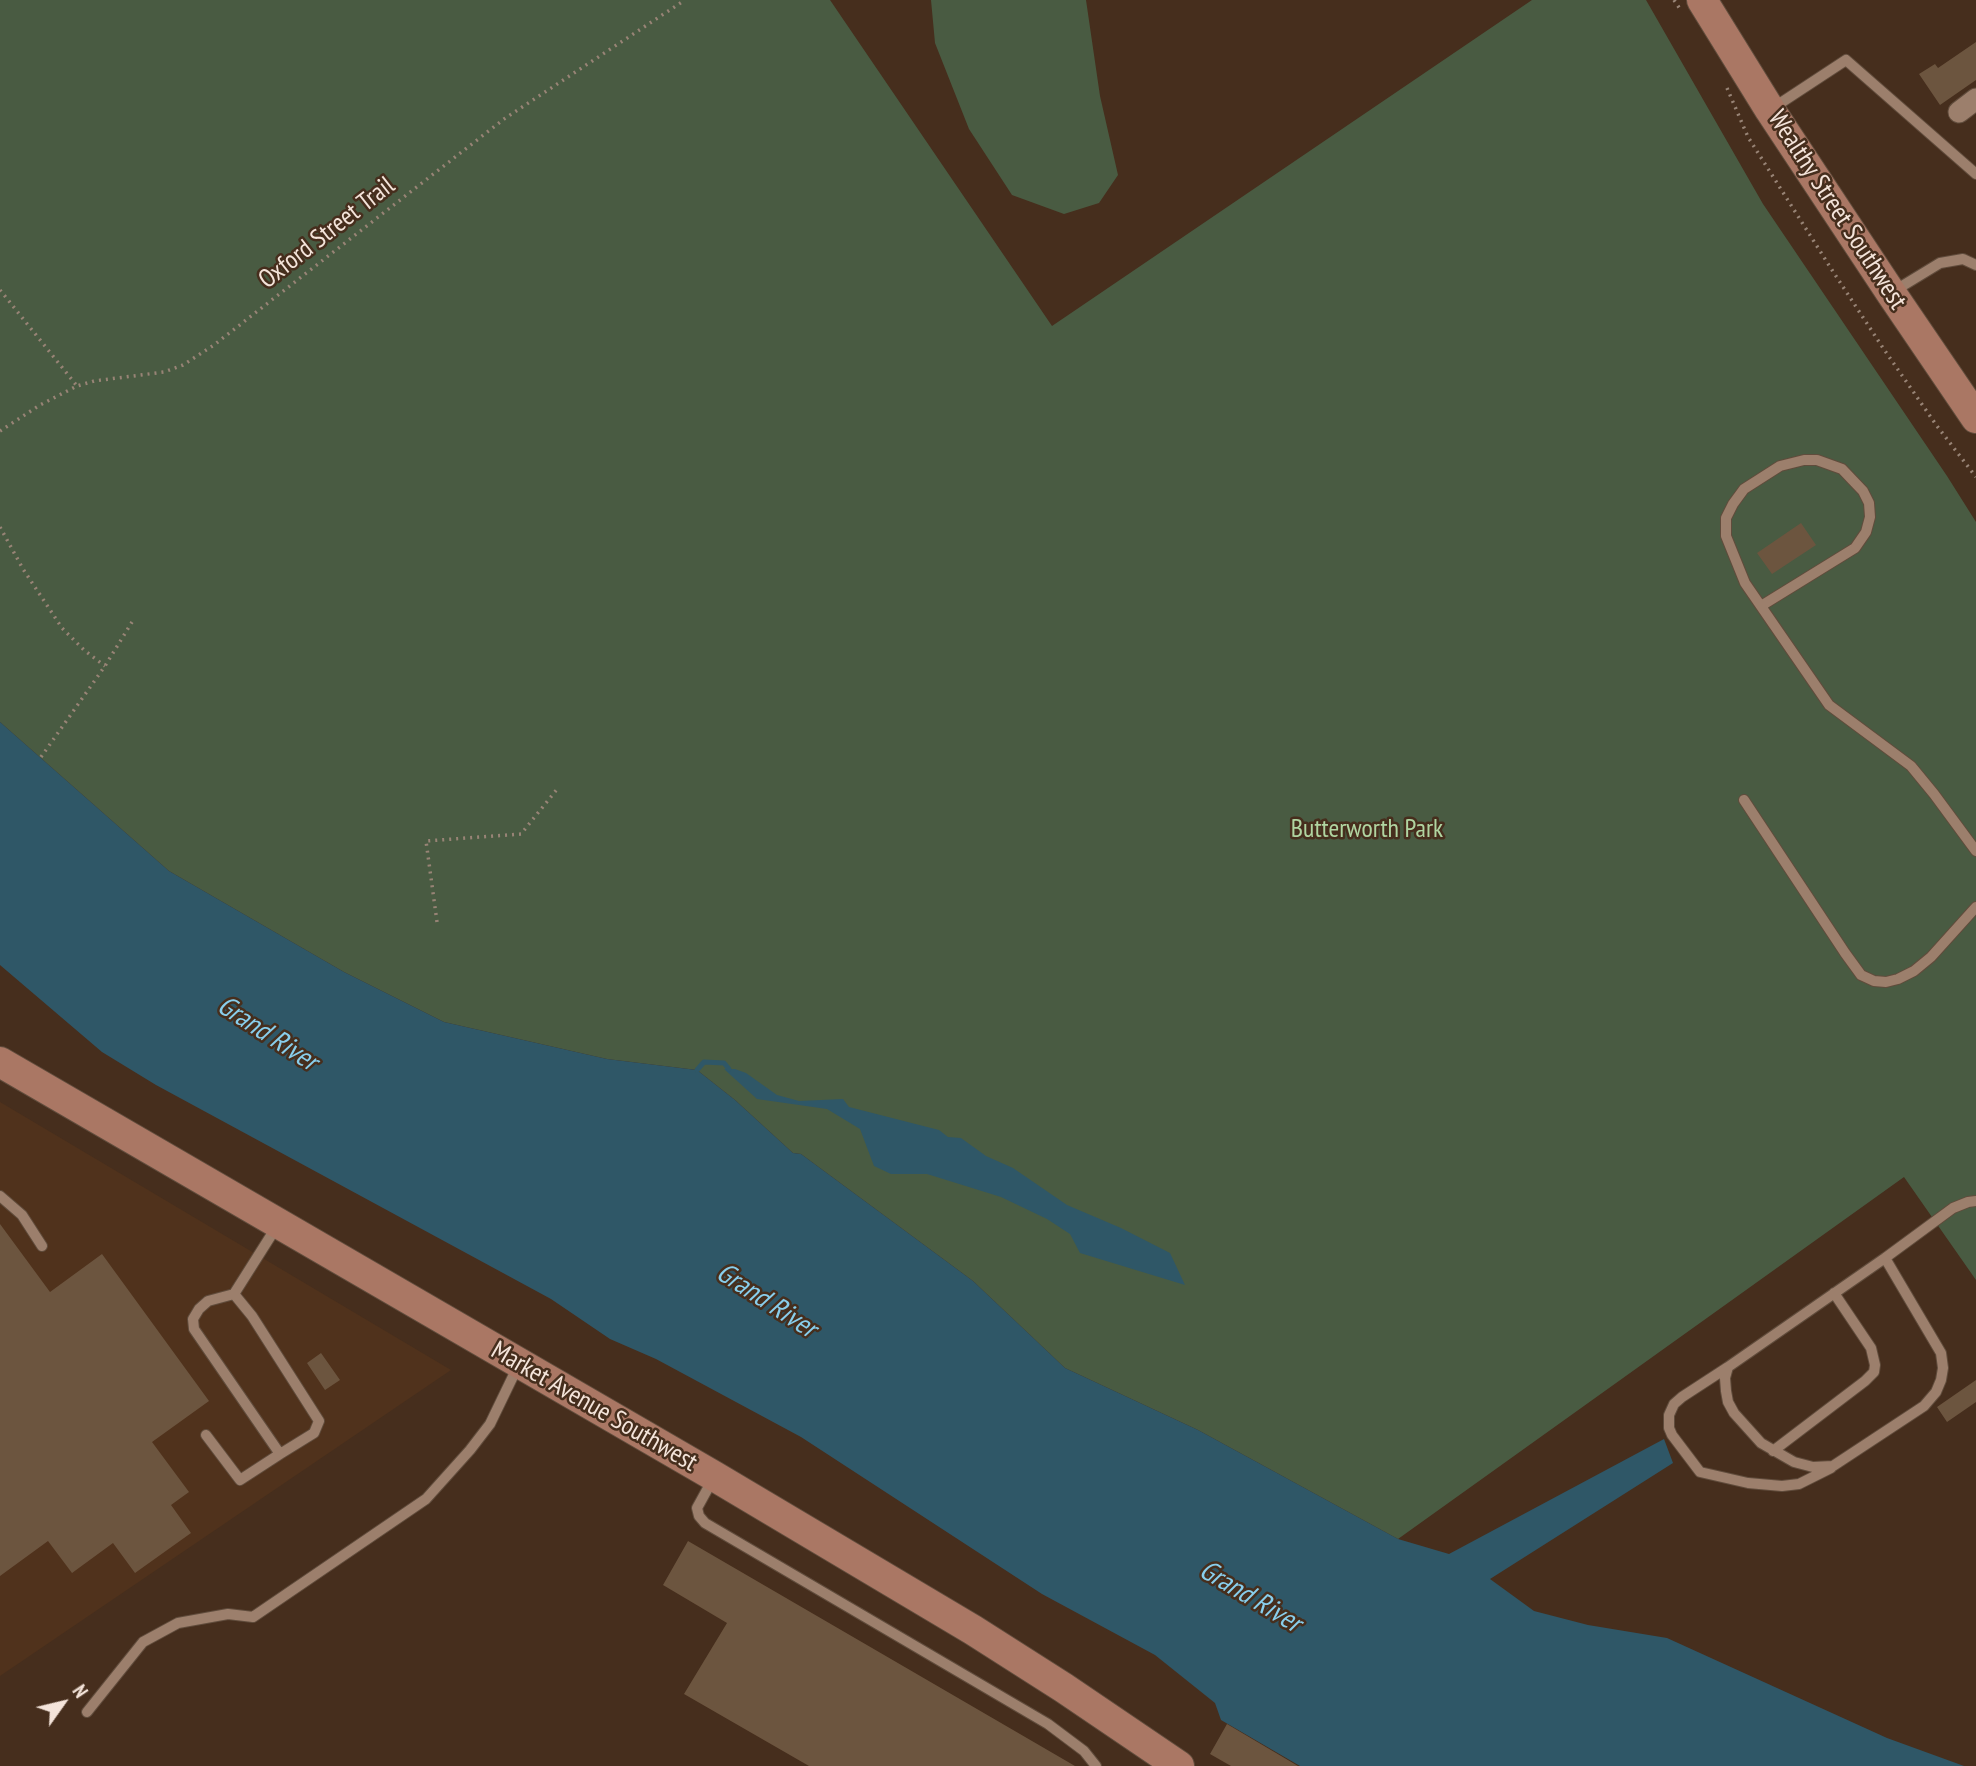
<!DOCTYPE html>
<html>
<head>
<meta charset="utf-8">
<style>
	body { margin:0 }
	#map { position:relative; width:1976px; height:1766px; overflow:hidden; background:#462e1d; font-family:"PT Sans Narrow",sans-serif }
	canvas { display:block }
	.north { position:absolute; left:28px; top:1668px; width:70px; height:70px; -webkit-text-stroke:5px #462e1d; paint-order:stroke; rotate:56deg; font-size:19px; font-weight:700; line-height:28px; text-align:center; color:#f4e4da }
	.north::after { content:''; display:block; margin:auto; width:24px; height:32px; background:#f4e4da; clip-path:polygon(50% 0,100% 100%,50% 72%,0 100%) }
</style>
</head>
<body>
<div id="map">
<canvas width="1976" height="1766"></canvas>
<div class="north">N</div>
</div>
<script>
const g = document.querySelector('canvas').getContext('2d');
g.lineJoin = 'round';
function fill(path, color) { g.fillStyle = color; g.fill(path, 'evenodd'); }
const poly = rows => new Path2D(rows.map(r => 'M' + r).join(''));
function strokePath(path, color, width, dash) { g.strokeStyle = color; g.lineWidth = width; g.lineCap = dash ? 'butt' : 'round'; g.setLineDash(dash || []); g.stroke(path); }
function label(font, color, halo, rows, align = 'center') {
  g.font = font + ' "PT Sans Narrow",sans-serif'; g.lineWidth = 5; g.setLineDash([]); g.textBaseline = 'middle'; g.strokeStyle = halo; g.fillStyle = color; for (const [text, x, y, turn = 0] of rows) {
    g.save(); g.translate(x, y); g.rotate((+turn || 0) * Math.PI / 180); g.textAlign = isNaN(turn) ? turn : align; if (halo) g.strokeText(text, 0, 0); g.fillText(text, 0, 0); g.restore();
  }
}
const built = poly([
	[0,1102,451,1370,0,1676]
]);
const green = poly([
	[0,0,830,0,1052,326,1532,0,1646,0,1763,204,1947,476,1976,522,1976,1280,1904,1177,1398,1539,1198,1430,1065,1368,973,1281,801,1154,793,1153,735,1100,697,1070,607,1059,444,1022,344,972,169,871,0,722],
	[931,0,1086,0,1100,96,1118,175,1099,203,1064,214,1012,195,969,129,935,43]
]);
const water = poly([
	[0,722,169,871,344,972,444,1022,607,1059,697,1070,735,1100,793,1153,801,1154,973,1281,1065,1368,1198,1430,1398,1539,1449,1554,1664,1439,1673,1463,1490,1579,1534,1611,1588,1625,1667,1638,1887,1738,1964,1766,1300,1766,1221,1720,1215,1703,1155,1655,1042,1594,801,1437,656,1359,610,1339,551,1299,156,1085,102,1052,0,965],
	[724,1069,735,1069,746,1073,777,1095,799,1101,843,1099,849,1107,939,1130,948,1137,961,1138,986,1156,1013,1168,1067,1205,1121,1228,1170,1253,1185,1285,1080,1253,1070,1234,1047,1219,1001,1197,927,1174,891,1174,874,1166,860,1129,827,1109,757,1099]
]);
const stream = poly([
	[697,1070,704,1062,724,1063,729,1069]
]);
const building = poly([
	[1976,42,1976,80,1940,105,1919,74,1935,64,1938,68],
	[1801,523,1816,545,1772,574,1757,553],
	[0,1224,50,1292,102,1254,209,1401,152,1442,189,1492,171,1505,191,1533,135,1573,113,1543,72,1573,48,1541,0,1576],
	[321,1353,340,1380,325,1390,307,1363],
	[1976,1380,1976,1402,1947,1422,1937,1407],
	[688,1541,1075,1766,809,1766,684,1694,727,1623,663,1585],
	[1227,1724,1298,1766,1231,1766,1210,1754]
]);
const path = poly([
	[1674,0,1680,9],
	[1727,88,1748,137,1832,270,1883,348,1937,426,1976,477],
	[0,290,77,386],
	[0,431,40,405,77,386,94,381,164,372,183,365,214,345,504,119,685,0],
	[0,527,23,569,62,628,84,650,105,666],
	[41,757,105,666,132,622],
	[437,922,426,841,521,834,558,788]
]);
const service = poly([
	[1773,108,1846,60,1976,174],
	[1894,291,1940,263,1963,259,1976,265],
	[1761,606,1855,548,1866,532,1870,517,1869,503,1863,491,1842,469,1817,460,1804,460,1780,466,1744,489,1733,504,1726,518,1726,536,1745,583,1829,705,1911,766,1934,794,1976,851],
	[1744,800,1845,953,1861,975,1874,981,1886,982,1898,979,1914,971,1931,957,1976,907],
	[0,1196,22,1215,42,1246],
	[1885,1258,1941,1353,1943,1368,1941,1380,1936,1392,1924,1406,1833,1466,1813,1467,1794,1462,1761,1443,1734,1413,1728,1402,1726,1391,1725,1378,1728,1367,1885,1258,1953,1208,1968,1202,1976,1201],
	[234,1294,208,1301,199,1309,193,1319,194,1329,280,1454,314,1433,319,1421,252,1316,234,1294,277,1226],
	[1728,1367,1682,1397,1674,1404,1669,1415,1669,1428,1672,1435,1700,1472,1748,1483,1782,1486,1799,1484,1831,1468],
	[206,1435,240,1480,280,1454],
	[1773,1451,1865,1381,1874,1372,1875,1365,1871,1348,1834,1293],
	[713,1479,697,1508,699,1516,705,1523,1048,1724,1084,1751,1096,1766],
	[87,1712,143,1642,178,1623,228,1614,253,1617,426,1499,470,1450,490,1424,518,1366]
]);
const minor = poly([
	[1959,112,1976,99]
]);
const secondary = poly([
	[1702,0,1770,110,1891,293,1976,418],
	[0,1062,714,1476,973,1630,1064,1688,1179,1766]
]);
const streetNames = [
	["Wealthy Street Southwest",1837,210,57],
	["Oxford Street Trail",327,233,-38],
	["Market Avenue Southwest",594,1407,30]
];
const parkNames = [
	["Butterworth Park",1367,830]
];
const waterNames = [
	["Grand River",267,1034,33],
	["Grand River",766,1301,33],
	["Grand River",1250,1597,31]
];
fill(built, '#50321c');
fill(green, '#495b42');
fill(water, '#2f5767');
strokePath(stream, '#2f5767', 5);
fill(building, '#6c553f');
strokePath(service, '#604c3c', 12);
strokePath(minor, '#604c3c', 23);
strokePath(secondary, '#604c3c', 32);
strokePath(path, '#988476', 3.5, [2, 5]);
strokePath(service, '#9c7f6c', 10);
strokePath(minor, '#9c7f6c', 21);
strokePath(secondary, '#aa7764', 30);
label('26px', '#f4e4da', '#462e1d', streetNames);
label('26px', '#b0d5a1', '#462e1d', parkNames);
label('italic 28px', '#88ceec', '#462e1d', waterNames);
</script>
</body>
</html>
